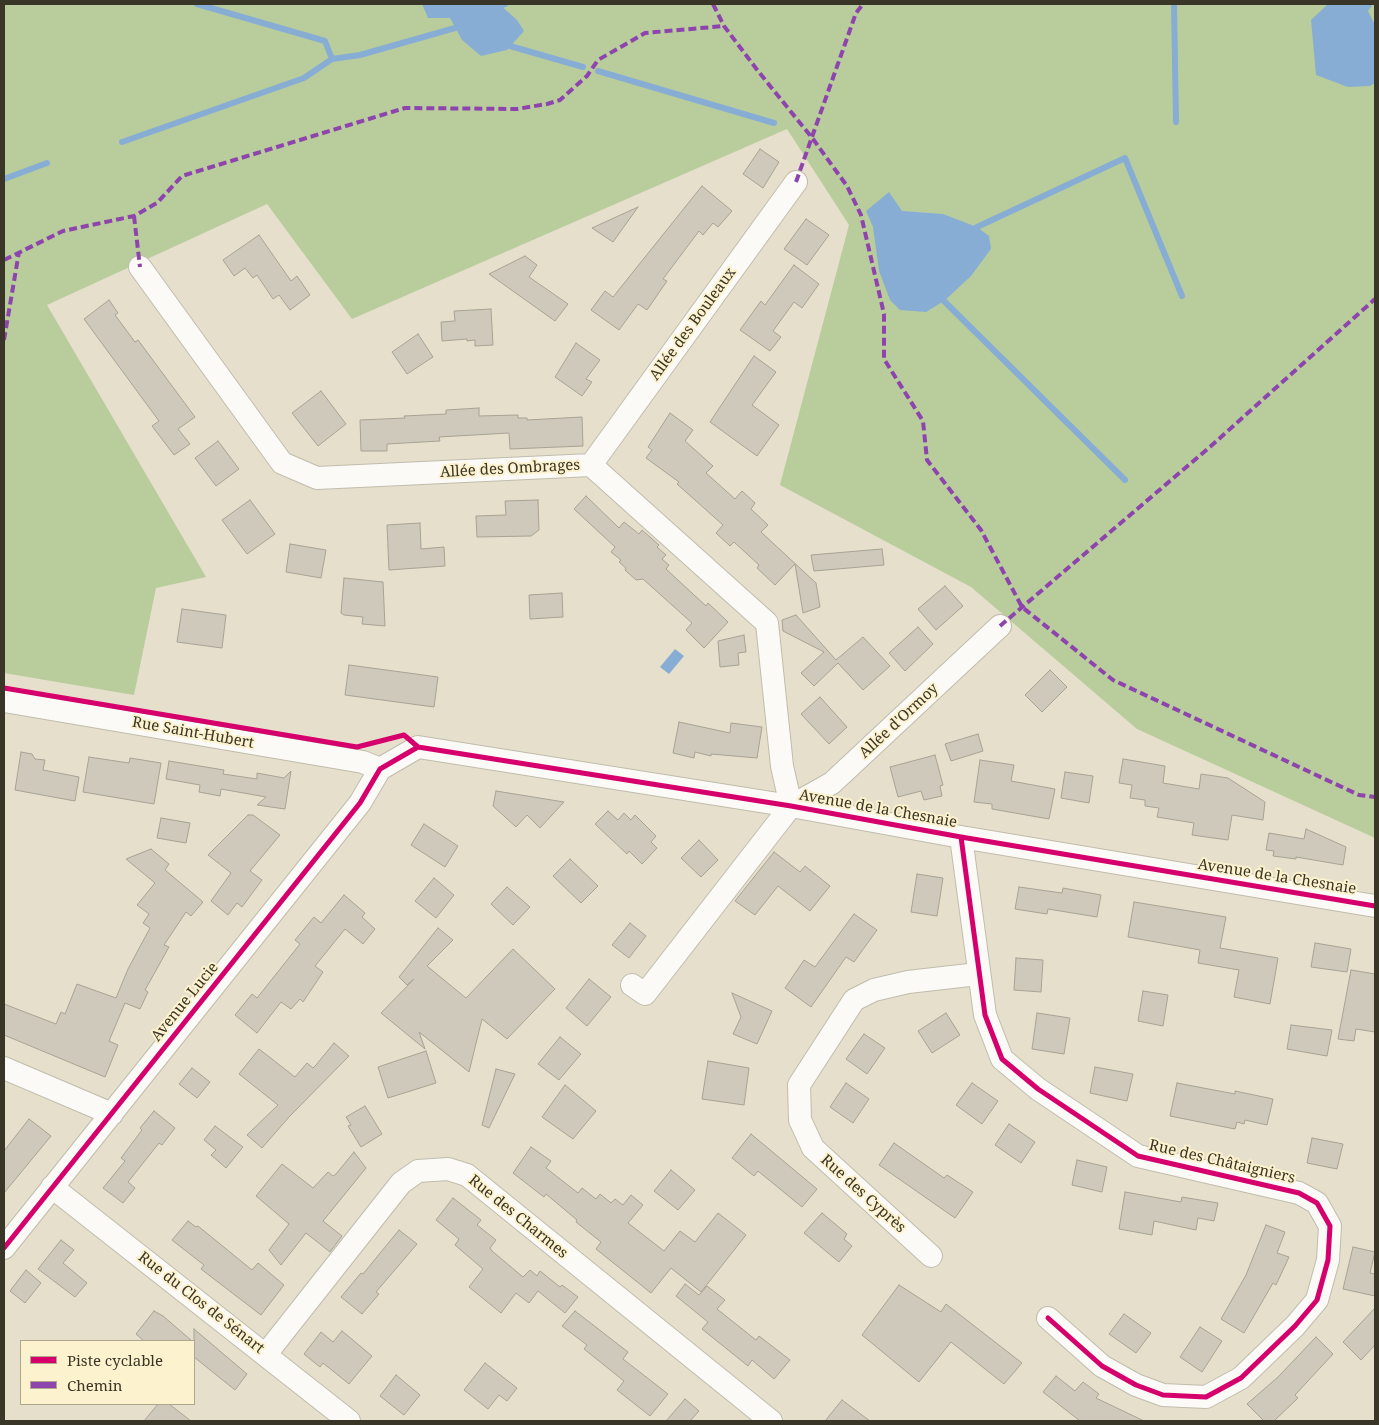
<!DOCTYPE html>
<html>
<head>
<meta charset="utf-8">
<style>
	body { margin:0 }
	#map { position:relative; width:1379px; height:1425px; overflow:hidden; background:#e6dfcc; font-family:"Noto Serif",serif }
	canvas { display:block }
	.frame { position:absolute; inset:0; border:5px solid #393527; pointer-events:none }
	.legend { position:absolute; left:20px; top:1340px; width:175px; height:65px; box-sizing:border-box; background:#fdf2ce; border:1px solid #afa68b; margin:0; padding:6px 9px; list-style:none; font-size:15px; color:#393527 }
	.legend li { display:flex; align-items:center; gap:10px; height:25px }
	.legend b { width:25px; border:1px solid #afa68b }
</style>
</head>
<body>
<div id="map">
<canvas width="1379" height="1425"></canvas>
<div class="frame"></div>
<ul class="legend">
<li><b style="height:6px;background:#d6006c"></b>Piste cyclable</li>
<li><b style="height:6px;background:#8e44ad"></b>Chemin</li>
</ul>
</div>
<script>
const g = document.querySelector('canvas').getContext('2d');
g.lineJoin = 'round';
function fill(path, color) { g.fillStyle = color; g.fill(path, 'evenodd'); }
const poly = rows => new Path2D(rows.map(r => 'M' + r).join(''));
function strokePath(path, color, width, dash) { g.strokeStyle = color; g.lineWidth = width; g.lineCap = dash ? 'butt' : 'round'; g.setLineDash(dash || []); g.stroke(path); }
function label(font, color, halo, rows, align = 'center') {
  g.font = font + ' "Noto Serif",serif'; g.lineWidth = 4; g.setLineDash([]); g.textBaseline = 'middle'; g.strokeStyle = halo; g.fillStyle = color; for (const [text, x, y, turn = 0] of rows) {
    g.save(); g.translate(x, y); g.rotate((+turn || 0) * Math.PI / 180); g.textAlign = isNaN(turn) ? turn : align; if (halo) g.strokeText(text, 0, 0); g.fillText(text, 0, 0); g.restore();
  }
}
const forest = poly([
	[4,4,1375,4,1375,838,1137,729,971,587,780,485,849,225,787,129,352,319,267,204,47,305,206,577,156,588,134,695,4,673]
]);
const water = poly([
	[422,4,499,4,517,20,524,31,507,50,481,56,462,40,450,18,428,18],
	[1328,4,1373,4,1368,11,1375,25,1375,83,1370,86,1348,87,1316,75,1311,20],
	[889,192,902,211,943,214,977,227,989,236,991,249,971,276,944,301,926,312,900,310,890,300,879,271,873,227,866,211],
	[675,649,684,656,669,674,660,667]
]);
const stream = poly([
	[197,4,325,41,332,59],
	[1174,4,1176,122],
	[500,6,505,4],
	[510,46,583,67],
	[598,71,774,123],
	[122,142,304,78,332,59,360,55,455,28],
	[4,179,47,163],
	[977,227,1125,158,1182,296],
	[944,301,1125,480]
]);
const building = poly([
	[760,149,779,162,763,188,743,174,760,149],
	[702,186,732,211,718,227,713,223,703,235,699,231,663,279,667,281,647,310,638,304,619,330,591,310,605,291,613,297,702,186],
	[638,207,613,242,592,228,638,207],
	[806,219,829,235,807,265,784,249,806,219],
	[259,235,291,281,297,276,310,295,290,310,279,295,273,299,257,275,253,278,245,268,234,276,223,260,259,235],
	[525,256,537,265,529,277,568,304,555,321,489,274,525,256],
	[794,265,819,284,802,308,794,302,773,331,781,337,770,351,740,330,761,301,765,305,794,265],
	[109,300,118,313,115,315,135,342,138,340,195,417,178,429,190,444,174,455,152,426,159,421,84,319,109,300],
	[491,309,493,345,475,346,475,340,467,341,467,339,442,341,441,322,455,321,454,311,491,309],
	[418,334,433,357,407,374,392,352,418,334],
	[576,343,600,360,586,379,592,382,582,396,555,377,576,343],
	[754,356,776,372,752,405,779,425,757,456,710,422,754,356],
	[321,391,346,424,318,446,292,413,321,391],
	[479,408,479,416,518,415,518,418,527,418,527,420,582,417,583,446,510,449,509,433,439,437,440,441,387,444,387,451,361,451,360,420,405,418,404,416,446,414,446,410,479,408],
	[670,413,693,430,685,441,713,466,706,473,735,499,742,491,755,503,751,509,768,525,761,532,816,583,820,607,803,613,795,564,775,585,757,568,759,565,734,542,730,546,716,533,723,525,677,484,679,482,646,458,652,450,648,447,670,413],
	[218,441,239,469,216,486,195,458,218,441],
	[586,496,619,528,624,522,639,534,642,530,659,545,657,547,666,555,662,559,669,565,666,569,706,606,708,603,728,622,704,648,686,630,692,623,643,579,636,580,625,570,626,568,619,562,621,560,611,552,615,547,574,509,586,496],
	[250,500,275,534,247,554,222,520,250,500],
	[538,500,539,530,531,536,477,537,476,516,506,515,505,501,538,500],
	[420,523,421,549,444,547,445,566,389,570,387,525,420,523],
	[290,544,326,550,321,578,286,572,290,544],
	[882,549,884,565,814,571,811,555,882,549],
	[344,578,383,582,385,626,362,624,363,617,344,615,341,613,344,578],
	[945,586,963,606,936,630,918,609,945,586],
	[562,593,563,617,530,619,529,595,562,593],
	[182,609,226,615,222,648,177,642,182,609],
	[796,615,836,660,863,637,890,666,863,690,838,663,814,686,801,673,824,652,783,631,782,620,796,615],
	[918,627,933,644,905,671,889,653,918,627],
	[744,635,746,652,738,653,739,665,720,667,718,641,744,635],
	[349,665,438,677,434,707,345,695,349,665],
	[1050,670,1067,687,1042,712,1025,695,1050,670],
	[820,697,847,727,829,744,801,714,820,697],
	[679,722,730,733,731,723,762,727,757,758,711,754,711,756,695,752,694,758,673,753,679,722],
	[978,734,983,751,951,761,945,744,978,734],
	[21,752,32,754,35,759,45,760,43,770,79,777,75,801,15,790,21,752],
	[935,755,943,785,940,786,942,796,924,800,921,791,898,797,890,767,935,755],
	[89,757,129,763,130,758,161,763,154,804,83,792,89,757],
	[1123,759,1165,766,1163,783,1199,789,1201,774,1228,778,1265,802,1263,820,1232,815,1228,840,1192,835,1194,823,1157,817,1159,808,1145,806,1145,800,1130,798,1132,785,1119,783,1123,759],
	[980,760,1014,765,1011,781,1055,789,1049,819,992,809,992,804,974,802,980,760],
	[169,761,224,770,223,774,257,779,257,773,284,778,291,771,285,809,257,805,266,797,221,789,220,796,199,792,200,785,166,779,169,761],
	[1065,772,1093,776,1089,803,1061,798,1065,772],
	[496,791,564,802,540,828,527,815,516,827,493,806,496,791],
	[608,811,618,820,624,813,631,820,635,815,656,836,651,842,657,848,642,864,629,851,627,854,595,824,608,811],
	[248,815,253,815,280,835,250,871,262,880,242,907,237,903,228,915,211,901,231,873,208,855,248,815],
	[161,818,190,823,186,843,157,838,161,818],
	[424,824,458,846,445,867,411,845,424,824],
	[1306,829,1346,847,1343,865,1296,857,1296,859,1273,856,1274,851,1266,850,1269,833,1304,839,1306,829],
	[699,840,718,860,701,877,681,858,699,840],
	[151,849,169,864,165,870,203,902,191,916,186,912,164,945,169,947,145,990,148,992,140,1009,125,1003,109,1041,118,1045,105,1077,4,1035,4,1004,56,1024,61,1012,65,1014,77,984,116,998,128,969,150,928,143,923,149,914,137,905,155,883,126,859,151,849],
	[774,852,800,872,805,866,830,886,810,911,778,886,755,915,735,901,774,852],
	[570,859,598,886,581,903,553,876,570,859],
	[917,874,943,878,937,916,911,912,917,874],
	[434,878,454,895,436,918,415,901,434,878],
	[507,887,530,907,513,925,491,904,507,887],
	[1019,887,1062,893,1063,888,1101,895,1097,917,1048,909,1047,914,1015,909,1019,887],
	[344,895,365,913,362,917,375,929,363,944,345,929,315,966,323,972,303,1002,300,999,291,1009,281,1002,257,1033,235,1015,252,994,257,998,300,944,295,940,314,917,321,923,344,895],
	[1134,902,1226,917,1220,948,1278,958,1270,1004,1234,997,1239,970,1198,963,1200,950,1128,937,1134,902],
	[854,914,877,930,854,962,846,957,811,1007,785,988,804,960,815,967,854,914],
	[630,923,646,936,629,958,612,945,630,923],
	[438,928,453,940,427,966,466,998,513,949,555,989,507,1039,482,1019,469,1072,419,1032,425,1049,381,1013,414,979,407,985,399,977,438,928],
	[1315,943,1351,949,1347,972,1311,967,1315,943],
	[1016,958,1043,960,1041,992,1014,990,1016,958],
	[1351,970,1375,974,1375,1032,1356,1029,1354,1041,1338,1039,1351,970],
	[589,979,611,997,587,1026,566,1008,589,979],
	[1143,991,1168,995,1163,1026,1138,1021,1143,991],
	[732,993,772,1011,757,1044,733,1034,741,1017,732,993],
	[946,1013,960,1035,932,1053,918,1031,946,1013],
	[1037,1013,1070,1018,1064,1054,1032,1049,1037,1013],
	[1291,1025,1332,1030,1327,1056,1287,1049,1291,1025],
	[864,1034,885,1048,867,1074,846,1059,864,1034],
	[560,1037,581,1054,559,1080,538,1064,560,1037],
	[334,1043,349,1056,289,1117,262,1148,247,1135,278,1105,239,1074,259,1049,295,1077,307,1063,313,1068,316,1065,334,1043],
	[426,1051,436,1083,388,1098,378,1067,426,1051],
	[708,1061,749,1068,744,1105,702,1099,708,1061],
	[1095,1067,1133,1074,1127,1101,1090,1093,1095,1067],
	[192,1068,210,1082,197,1098,179,1084,192,1068],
	[496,1069,515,1074,489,1128,482,1125,496,1069],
	[846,1083,869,1099,853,1123,830,1107,846,1083],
	[972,1083,998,1101,982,1124,956,1105,972,1083],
	[1177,1083,1235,1094,1235,1091,1273,1099,1267,1125,1245,1120,1244,1124,1237,1122,1235,1129,1170,1116,1177,1083],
	[565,1085,596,1111,573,1139,542,1117,565,1085],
	[365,1106,382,1134,361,1147,348,1126,351,1125,346,1117,365,1106],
	[154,1111,175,1128,162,1145,159,1143,128,1182,135,1188,123,1203,103,1188,125,1161,121,1158,142,1130,140,1128,154,1111],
	[29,1119,51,1136,4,1193,4,1151,29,1119],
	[1009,1124,1035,1142,1021,1163,995,1145,1009,1124],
	[215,1126,243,1147,226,1168,211,1155,216,1150,204,1140,215,1126],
	[751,1134,817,1189,802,1207,758,1171,754,1176,732,1158,751,1134],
	[1312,1138,1343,1144,1337,1169,1307,1163,1312,1138],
	[894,1143,944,1178,947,1175,973,1192,955,1218,879,1165,894,1143],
	[531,1147,551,1161,546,1168,578,1193,582,1188,596,1199,600,1194,611,1203,615,1199,623,1205,631,1195,643,1205,628,1223,664,1251,680,1231,695,1242,718,1213,746,1235,701,1292,671,1268,651,1293,596,1249,601,1242,576,1222,577,1220,546,1194,544,1197,513,1173,531,1147],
	[354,1152,366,1168,323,1221,342,1236,330,1252,306,1233,281,1265,269,1250,289,1224,256,1196,282,1164,313,1188,328,1172,333,1176,336,1174,354,1152],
	[1077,1160,1107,1167,1102,1192,1072,1185,1077,1160],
	[671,1170,695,1190,678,1210,654,1191,671,1170],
	[1125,1192,1181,1202,1182,1197,1218,1203,1214,1221,1198,1218,1196,1230,1154,1221,1152,1235,1119,1229,1125,1192],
	[453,1198,481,1220,477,1225,496,1240,490,1248,492,1251,523,1277,530,1270,537,1276,540,1271,560,1287,562,1285,578,1297,565,1313,538,1291,529,1303,516,1293,501,1313,469,1287,483,1269,455,1245,459,1239,436,1220,453,1198],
	[822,1213,847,1234,844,1239,852,1246,839,1262,804,1233,822,1213],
	[188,1221,196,1227,198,1226,252,1270,258,1263,284,1285,261,1315,201,1269,204,1265,172,1240,188,1221],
	[1266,1225,1285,1232,1277,1253,1289,1257,1276,1285,1273,1283,1244,1333,1221,1319,1246,1275,1266,1225],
	[399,1230,417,1244,376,1292,379,1294,362,1314,341,1297,361,1273,363,1274,399,1230],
	[61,1240,74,1250,63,1263,87,1283,75,1297,38,1269,61,1240],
	[1353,1247,1375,1252,1370,1273,1375,1274,1375,1296,1343,1289,1353,1247],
	[26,1270,41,1283,25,1303,10,1291,26,1270],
	[685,1284,699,1295,707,1286,725,1300,717,1309,756,1340,759,1336,790,1360,774,1379,752,1360,748,1366,702,1329,708,1322,676,1296,685,1284],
	[899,1285,941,1312,946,1304,1022,1363,1004,1384,951,1342,919,1382,862,1335,899,1285],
	[1375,1308,1375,1345,1361,1360,1343,1342,1375,1308],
	[154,1311,163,1316,192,1341,144,1341,136,1334,154,1311],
	[575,1311,628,1352,623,1359,668,1394,650,1416,617,1390,624,1381,584,1349,587,1345,562,1326,575,1311],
	[1124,1314,1151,1333,1136,1353,1109,1334,1124,1314],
	[1200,1327,1222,1341,1202,1372,1180,1357,1200,1327],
	[194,1329,247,1374,235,1390,194,1357,194,1329],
	[342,1331,372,1356,349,1384,323,1363,320,1367,304,1354,321,1332,333,1342,342,1331],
	[1316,1337,1333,1354,1295,1395,1298,1398,1274,1421,1264,1421,1247,1404,1278,1377,1316,1337],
	[485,1363,517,1388,507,1401,499,1395,488,1409,464,1390,485,1363],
	[396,1375,420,1395,404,1415,380,1396,396,1375],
	[1056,1376,1075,1391,1083,1382,1099,1394,1096,1398,1144,1421,1080,1421,1043,1392,1056,1376],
	[685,1399,699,1411,690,1421,666,1421,685,1399],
	[842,1400,870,1421,825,1421,842,1400],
	[158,1404,169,1404,191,1421,144,1421,158,1404]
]);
const minor = poly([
	[140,267,282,463,317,478,591,465,767,623,782,766,791,806],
	[591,465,796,182],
	[4,701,363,762,380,769],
	[961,837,985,1015,1002,1059,1038,1089,1138,1156,1299,1193,1317,1203,1330,1226,1328,1260,1317,1300,1295,1326,1241,1378,1206,1397,1163,1395,1136,1385,1102,1366,1048,1318],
	[632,985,645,994,791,806,832,783,1000,626],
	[4,1068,112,1114],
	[52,1187,349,1421],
	[4,1248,360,803,380,769,418,747,791,806,961,837,1375,906],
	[931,1256,813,1148,800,1120,799,1085,854,1000,874,990,908,982,978,974],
	[266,1354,401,1183,418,1171,448,1169,467,1175,771,1421]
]);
const quiet = poly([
	[713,4,724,26,758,71,813,139,847,186,861,215,884,314,884,359,923,421,927,460,981,530,1022,607,1113,680,1359,795,1375,797],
	[796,182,856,13,863,4],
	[134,216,140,267],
	[4,260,63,231,134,216,157,203,182,176,405,108,517,109,547,104,560,100,587,76,598,60,645,33,724,26],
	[4,340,19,252],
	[1000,626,1211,446,1375,299]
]);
const cycleway = poly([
	[4,688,357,747,404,735,418,747],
	[961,837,985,1015,1002,1059,1038,1089,1138,1156,1299,1193,1317,1203,1330,1226,1328,1260,1317,1300,1295,1326,1241,1378,1206,1397,1163,1395,1136,1385,1102,1366,1048,1318],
	[4,1248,360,803,380,769,418,747,791,806,961,837,1375,906]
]);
const streetNames = [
	["Allée des Bouleaux",693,324,-54],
	["Allée des Ombrages",510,469,-3],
	["Allée d'Ormoy",899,721,-43],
	["Rue Saint-Hubert",193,733,10],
	["Avenue de la Chesnaie",878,809,10],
	["Avenue de la Chesnaie",1277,877,9],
	["Avenue Lucie",185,1002,-51],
	["Rue des Châtaigniers",1222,1162,13],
	["Rue des Cyprès",863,1194,42],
	["Rue des Charmes",518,1217,39],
	["Rue du Clos de Sénart",201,1303,38]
];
fill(forest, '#b9cd9c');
fill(water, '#88add4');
strokePath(stream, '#88add4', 6);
fill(building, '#cec9ba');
strokePath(building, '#a7a293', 1);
strokePath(minor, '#c0bcac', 24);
strokePath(minor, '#fbfaf7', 22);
strokePath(quiet, '#8e44ad', 4, [8, 4]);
strokePath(cycleway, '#d6006c', 5);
label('15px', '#393527', '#fdf2ce', streetNames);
</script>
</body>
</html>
